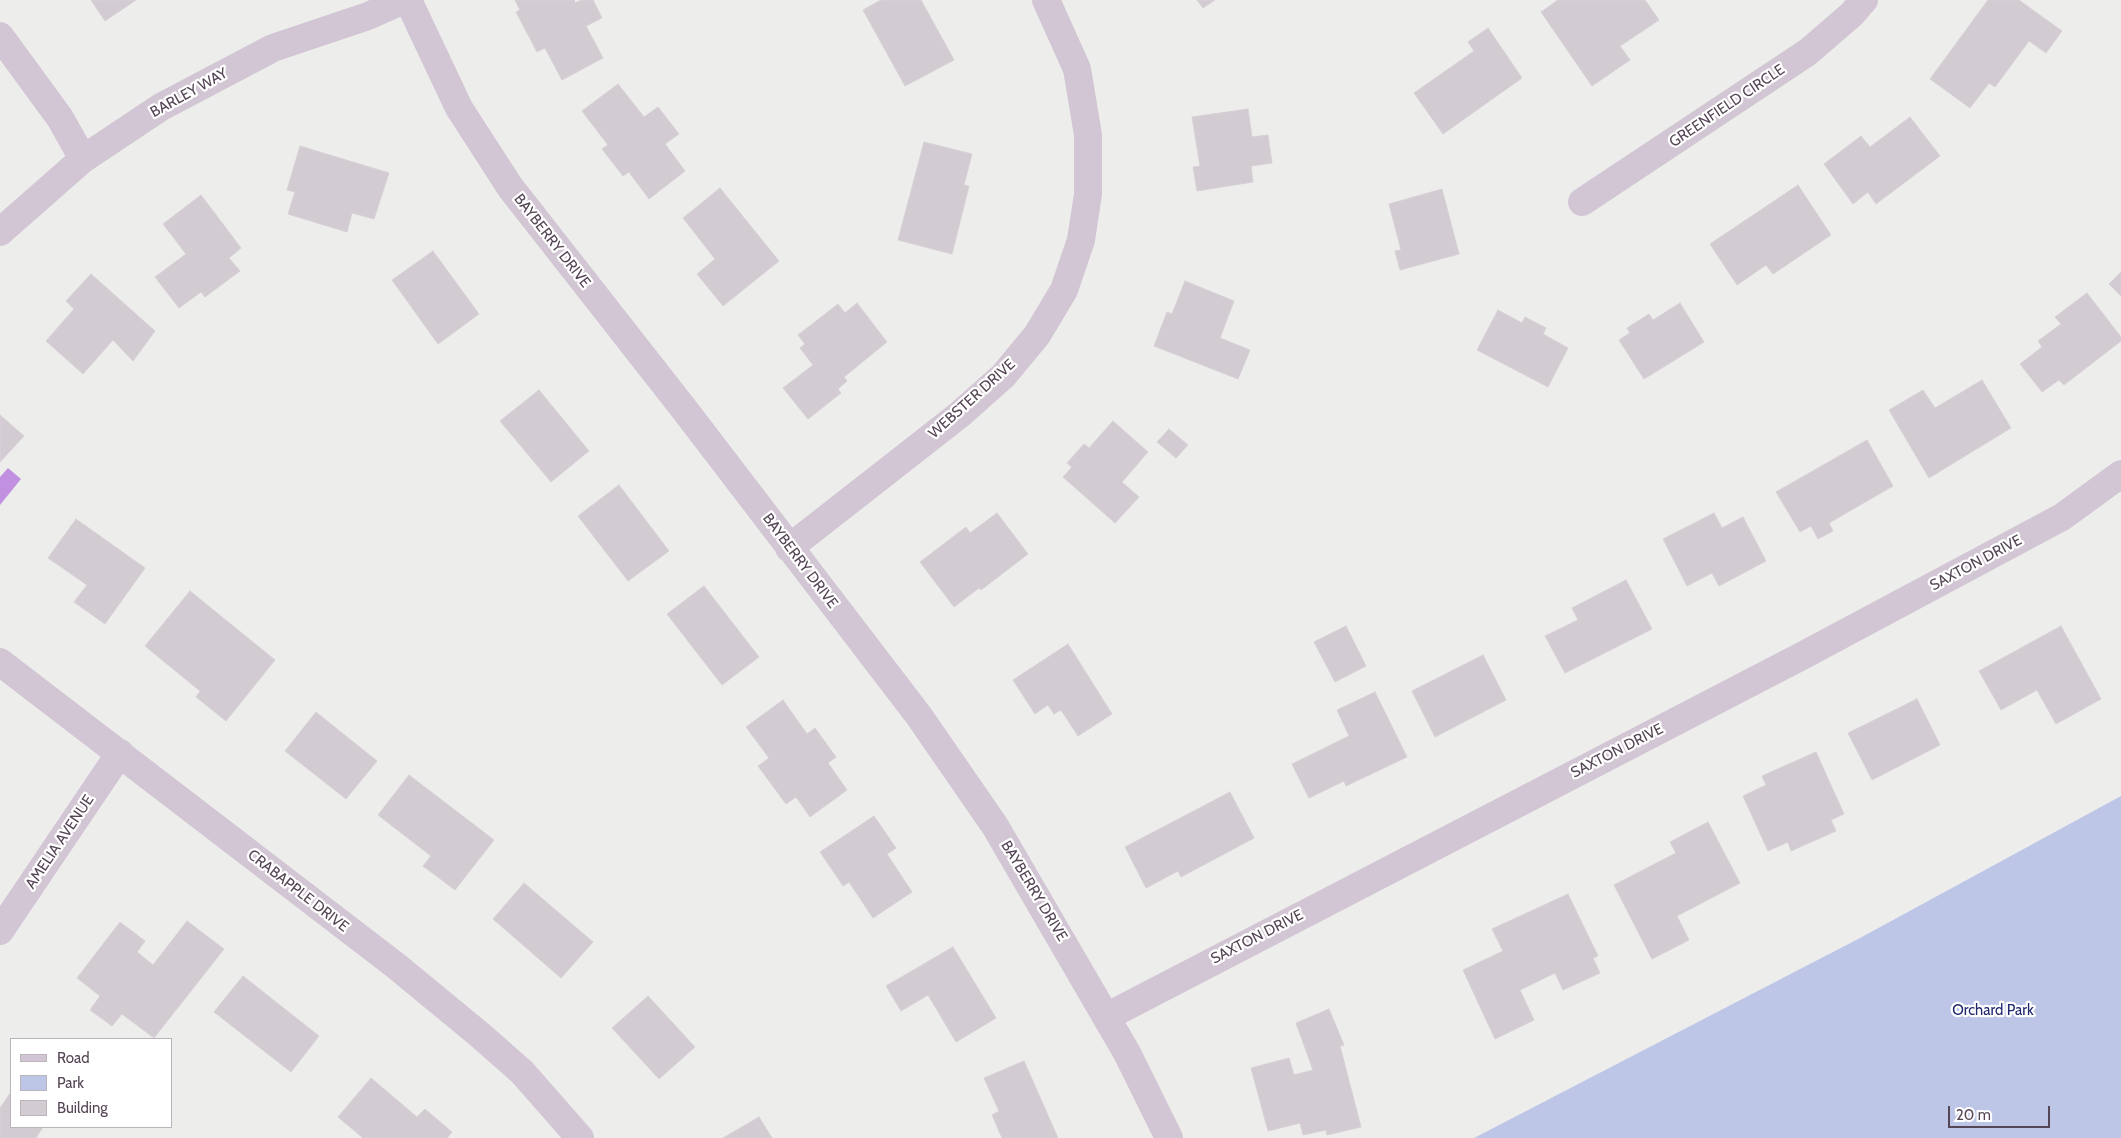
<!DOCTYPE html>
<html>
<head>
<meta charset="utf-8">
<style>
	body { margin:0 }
	#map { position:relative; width:2121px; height:1138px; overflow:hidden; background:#edeeec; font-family:Cabin,sans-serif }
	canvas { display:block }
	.legend { position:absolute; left:10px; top:1038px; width:162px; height:90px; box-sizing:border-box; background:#fff; border:1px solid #bbb5bb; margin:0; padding:6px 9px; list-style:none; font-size:15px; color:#554656 }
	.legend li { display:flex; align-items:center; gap:10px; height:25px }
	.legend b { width:25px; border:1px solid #bbb5bb }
	.scale { position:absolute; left:1948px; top:1106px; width:102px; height:22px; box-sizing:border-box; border:2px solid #554656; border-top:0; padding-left:6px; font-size:15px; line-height:18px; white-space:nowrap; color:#554656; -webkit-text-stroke:4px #fff; paint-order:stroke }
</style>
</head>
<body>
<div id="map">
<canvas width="2121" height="1138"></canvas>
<ul class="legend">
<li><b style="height:6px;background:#d3c6d4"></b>Road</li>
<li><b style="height:14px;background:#bec6e8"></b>Park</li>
<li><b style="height:14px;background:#d2ccd2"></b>Building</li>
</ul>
<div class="scale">20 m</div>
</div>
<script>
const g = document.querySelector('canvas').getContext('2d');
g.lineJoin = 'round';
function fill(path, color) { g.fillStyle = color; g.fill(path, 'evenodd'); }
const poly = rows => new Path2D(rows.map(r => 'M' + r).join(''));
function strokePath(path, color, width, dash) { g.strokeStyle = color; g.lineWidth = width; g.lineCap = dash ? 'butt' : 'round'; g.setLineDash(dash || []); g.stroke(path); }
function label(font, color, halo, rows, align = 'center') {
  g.font = font + ' Cabin,sans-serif'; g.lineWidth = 4.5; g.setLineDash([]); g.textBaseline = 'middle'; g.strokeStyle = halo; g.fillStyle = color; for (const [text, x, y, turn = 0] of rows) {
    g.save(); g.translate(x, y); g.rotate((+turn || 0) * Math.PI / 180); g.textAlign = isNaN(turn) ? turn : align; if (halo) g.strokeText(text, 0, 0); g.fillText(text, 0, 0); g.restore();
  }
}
const green = poly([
	[2121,796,2121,1138,1474,1138,1860,938]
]);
const water = poly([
	[8,468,21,479,0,505,0,477]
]);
const building = poly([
	[91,0,136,0,105,21,91,0],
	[515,0,574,0,575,3,581,0,593,0,602,18,586,26,603,58,562,80,545,48,537,52,516,12,520,10,515,0],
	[881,0,921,0,954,60,905,86,863,10,881,0],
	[1197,0,1215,0,1203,8,1197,0],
	[1558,0,1645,0,1659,20,1620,46,1630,60,1592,86,1541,12,1558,0],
	[1988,0,2019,0,2062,31,2046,53,2029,41,1995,87,1989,83,1970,108,1930,79,1988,0],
	[1488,28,1522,78,1443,134,1414,93,1474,51,1468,42,1488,28],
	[618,84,644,117,658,107,679,134,665,144,685,171,649,199,629,172,623,176,602,149,608,145,582,111,618,84],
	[1248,109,1252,137,1268,135,1272,163,1251,166,1253,182,1197,191,1193,167,1200,166,1192,117,1248,109],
	[1910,117,1940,156,1876,204,1868,192,1853,204,1824,164,1861,136,1870,147,1910,117],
	[924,142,972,154,964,185,969,186,952,254,898,240,924,142],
	[300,146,389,173,374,219,352,213,347,232,288,214,295,192,287,190,300,146],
	[1798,185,1831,235,1773,274,1766,265,1737,285,1710,244,1798,185],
	[720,188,779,261,723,306,697,274,715,259,683,218,720,188],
	[1442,189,1459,254,1400,270,1395,251,1401,250,1389,204,1442,189],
	[201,195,241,248,229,258,240,271,205,297,201,292,179,308,155,277,186,254,163,224,201,195],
	[433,251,479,314,438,344,392,280,433,251],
	[2121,272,2121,296,2109,284,2121,272],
	[91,274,155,331,133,361,113,340,83,374,46,341,74,309,66,301,91,274],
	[1185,281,1234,301,1220,338,1250,350,1238,379,1154,346,1167,312,1172,314,1185,281],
	[2087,293,2121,337,2121,341,2064,385,2059,380,2042,392,2020,364,2042,347,2038,341,2061,324,2055,317,2087,293],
	[857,303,887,342,844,377,847,381,838,389,841,393,808,419,783,388,813,365,800,348,805,344,798,335,838,304,845,313,857,303],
	[1680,303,1704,342,1644,379,1619,340,1630,333,1627,328,1649,314,1653,320,1680,303],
	[1498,310,1522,323,1525,317,1546,328,1543,334,1568,348,1548,387,1477,350,1498,310],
	[1982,380,2011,428,1929,478,1889,410,1923,390,1935,408,1982,380],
	[539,390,589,451,551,482,500,421,539,390],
	[0,415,24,436,0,462,0,415],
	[1113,421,1148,452,1122,482,1139,497,1115,523,1063,477,1072,467,1067,463,1084,444,1089,448,1113,421],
	[1169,429,1188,445,1176,458,1157,442,1169,429],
	[1867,440,1893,486,1829,523,1833,531,1818,539,1811,526,1800,532,1776,492,1867,440],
	[619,485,669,551,628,581,578,516,619,485],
	[997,513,1028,554,981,590,979,588,954,607,920,562,966,527,970,533,997,513],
	[1714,513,1722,528,1743,517,1766,561,1719,586,1712,573,1687,586,1663,539,1714,513],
	[76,519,145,568,105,624,74,602,87,585,48,558,76,519],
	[1626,580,1652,629,1565,673,1545,636,1578,620,1572,608,1626,580],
	[704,586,759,657,722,685,667,614,704,586],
	[190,591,275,660,226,721,196,697,200,691,145,646,190,591],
	[1346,626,1366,666,1335,682,1314,642,1346,626],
	[2061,626,2101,699,2056,724,2037,690,2001,710,1979,671,2061,626],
	[1068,644,1112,714,1078,736,1061,710,1054,714,1048,705,1035,714,1013,680,1068,644],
	[1483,655,1506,700,1435,737,1412,691,1483,655],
	[1375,692,1407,757,1346,786,1344,781,1309,798,1292,764,1349,736,1337,710,1375,692],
	[1917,699,1940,745,1872,780,1848,733,1917,699],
	[783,700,807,734,815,728,836,757,828,763,847,790,810,817,796,797,786,804,758,766,769,758,746,727,783,700],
	[316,712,377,761,346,799,285,751,316,712],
	[1816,752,1844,814,1831,820,1836,831,1791,851,1788,842,1768,851,1743,796,1766,785,1762,776,1816,752],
	[409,775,494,840,455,890,423,866,431,856,378,815,409,775],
	[1230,792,1254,838,1181,877,1178,871,1146,888,1125,847,1230,792],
	[874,816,896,848,887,854,912,892,873,918,849,882,843,886,820,852,874,816],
	[1708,822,1740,883,1677,916,1689,940,1652,959,1614,885,1676,853,1670,842,1708,822],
	[524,883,593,942,561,978,493,919,524,883],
	[1568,894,1598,956,1593,958,1600,973,1563,990,1555,973,1520,990,1534,1020,1495,1039,1463,970,1503,951,1492,929,1568,894],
	[187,921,224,949,154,1038,122,1014,112,1026,90,1010,100,996,77,978,120,922,145,941,137,952,153,965,187,921],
	[953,947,996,1018,956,1042,928,995,901,1011,886,986,953,947],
	[243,976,319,1036,291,1072,214,1012,243,976],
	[648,996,695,1047,659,1079,612,1028,648,996],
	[1329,1009,1344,1045,1340,1046,1361,1127,1327,1135,1326,1130,1303,1135,1300,1123,1268,1131,1251,1068,1289,1058,1294,1075,1313,1070,1296,1023,1329,1009],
	[1024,1061,1058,1138,1002,1138,992,1115,999,1111,984,1078,1024,1061],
	[371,1078,417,1117,425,1109,452,1132,447,1138,363,1138,338,1117,371,1078],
	[11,1092,11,1127,43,1127,36,1138,0,1138,0,1108,11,1092],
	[759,1117,772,1138,723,1138,759,1117]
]);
const minor = poly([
	[408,0,459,108,510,187,684,409,919,716,995,826,1127,1053,1169,1138],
	[0,36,60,118,83,159],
	[1582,202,1808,52,1852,14,1864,0],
	[0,232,83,159,161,107,273,48,368,16,404,0],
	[789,548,959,415,1003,376,1037,335,1064,290,1081,240,1088,194,1088,135,1077,69,1046,0],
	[0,662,395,965,480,1035,522,1072,580,1138],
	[0,931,120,753],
	[1106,1017,1800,657,2062,517,2121,474]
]);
const streetNames = [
	["BARLEY WAY",189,93,-29],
	["GREENFIELD CIRCLE",1727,106,-34],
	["BAYBERRY DRIVE",552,241,52],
	["WEBSTER DRIVE",972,399,-42],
	["BAYBERRY DRIVE",800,561,53],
	["SAXTON DRIVE",1976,563,-28],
	["SAXTON DRIVE",1617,751,-27],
	["AMELIA AVENUE",60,842,-56],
	["CRABAPPLE DRIVE",298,891,38],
	["BAYBERRY DRIVE",1034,891,59],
	["SAXTON DRIVE",1257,937,-27]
];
const parkNames = [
	["Orchard Park",1993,1011]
];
fill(green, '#bec6e8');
fill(water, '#c290e0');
fill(building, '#d2ccd2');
strokePath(building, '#d7d0d6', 1);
strokePath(minor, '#d3c6d4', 28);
label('15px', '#554656', '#fff', streetNames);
label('15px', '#20276e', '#fff', parkNames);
</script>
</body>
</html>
